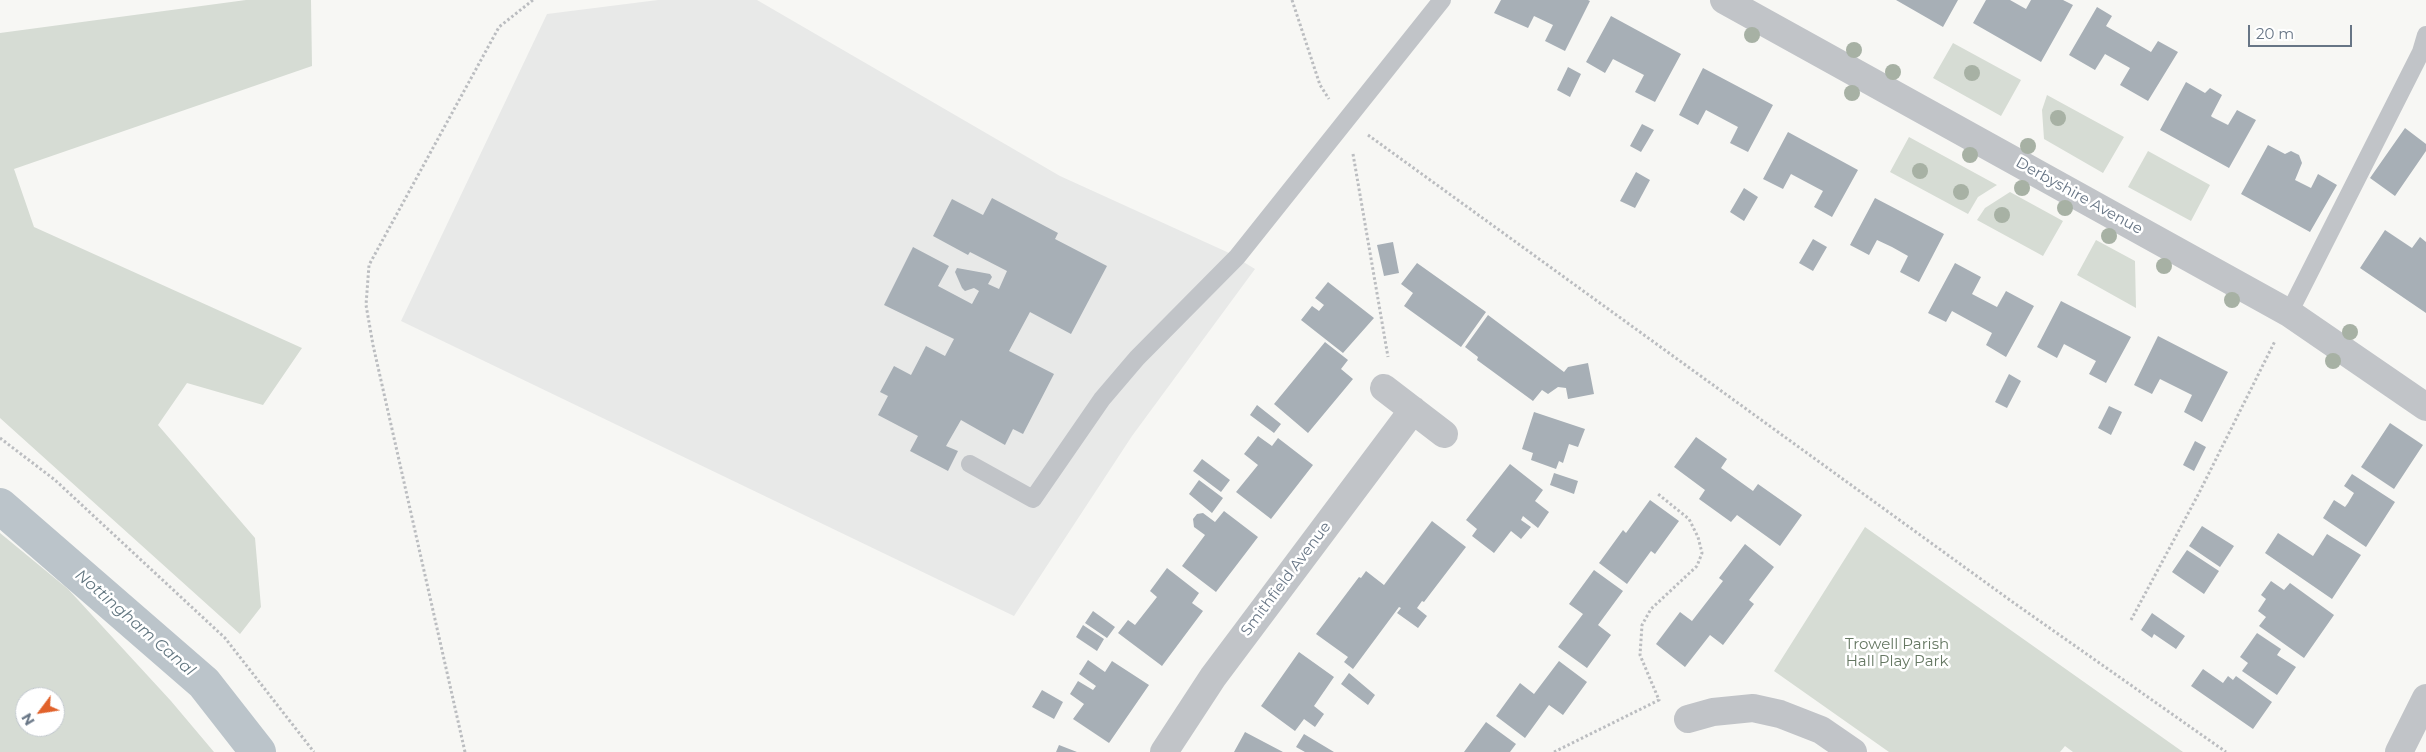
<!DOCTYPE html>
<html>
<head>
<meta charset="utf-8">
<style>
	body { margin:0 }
	#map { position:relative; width:2426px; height:752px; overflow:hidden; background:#f7f7f4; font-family:Montserrat,sans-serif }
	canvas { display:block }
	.north { position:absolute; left:15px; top:687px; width:50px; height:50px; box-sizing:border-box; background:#fff; border:1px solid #c2c8ce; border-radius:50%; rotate:239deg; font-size:14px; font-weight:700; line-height:20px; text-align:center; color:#677585 }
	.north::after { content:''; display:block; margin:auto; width:18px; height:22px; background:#e1622b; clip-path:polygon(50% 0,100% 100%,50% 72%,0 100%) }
	.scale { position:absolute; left:2248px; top:25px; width:104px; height:22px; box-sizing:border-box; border:2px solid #677585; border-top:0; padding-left:6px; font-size:15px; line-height:18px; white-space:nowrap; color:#677585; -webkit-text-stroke:4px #fff; paint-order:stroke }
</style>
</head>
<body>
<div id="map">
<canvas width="2426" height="752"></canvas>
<div class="north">N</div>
<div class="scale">20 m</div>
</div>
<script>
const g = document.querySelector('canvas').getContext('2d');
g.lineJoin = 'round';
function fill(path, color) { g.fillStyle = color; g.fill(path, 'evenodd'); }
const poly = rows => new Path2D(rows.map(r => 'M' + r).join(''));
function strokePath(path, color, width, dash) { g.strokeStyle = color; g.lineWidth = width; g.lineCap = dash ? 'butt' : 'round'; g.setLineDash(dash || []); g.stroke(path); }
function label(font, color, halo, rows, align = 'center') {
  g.font = font + ' Montserrat,sans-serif'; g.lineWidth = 5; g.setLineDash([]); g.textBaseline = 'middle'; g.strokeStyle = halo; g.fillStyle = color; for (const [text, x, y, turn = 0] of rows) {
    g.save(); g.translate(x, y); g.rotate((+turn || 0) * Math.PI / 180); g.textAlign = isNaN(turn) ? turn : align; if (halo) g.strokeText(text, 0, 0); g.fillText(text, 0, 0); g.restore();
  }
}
const built = poly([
	[658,0,757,0,1060,176,1227,252,1255,269,1132,436,1014,616,401,321,547,14]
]);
const green = poly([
	[246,0,311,0,312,66,14,169,34,227,302,348,263,405,187,383,158,425,255,538,261,607,240,634,0,418,0,33],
	[1953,43,2021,80,2001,116,1933,78],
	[2047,95,2124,137,2103,173,2044,139,2042,110],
	[1909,137,1997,185,1978,197,1968,214,1890,172],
	[2148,151,2210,185,2191,221,2128,187],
	[2010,192,2063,221,2043,256,1977,220,1985,208],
	[2096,240,2135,261,2136,308,2077,275],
	[1865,527,2183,752,2073,752,2065,746,2060,752,1889,752,1774,671],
	[0,533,68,589,171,701,214,752,0,752],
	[25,697,55,697,55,727,25,727]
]);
const canal = poly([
	[0,506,204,683,258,752]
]);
const building = poly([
	[1501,0,1588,0,1590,1,1565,51,1545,41,1553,25,1534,16,1528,28,1494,13],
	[1896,0,1958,0,1943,27],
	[1986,0,2010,0,2026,9,2031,0,2063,0,2073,5,2041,62,1973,23],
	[2097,7,2112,16,2106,26,2151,52,2158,41,2178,52,2148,101,2120,85,2130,68,2105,54,2095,70,2069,55],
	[1611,16,1681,54,1655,102,1635,92,1644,75,1613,59,1605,73,1586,62],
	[1568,67,1581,74,1570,97,1557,90],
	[1703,68,1773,105,1748,152,1730,143,1738,127,1706,110,1698,125,1679,115],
	[2186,82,2205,93,2210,88,2222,95,2211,116,2212,117,2228,125,2237,110,2256,120,2229,168,2160,130],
	[1642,124,1654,130,1641,152,1630,146],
	[2405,128,2426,144,2426,151,2395,196,2370,178],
	[1788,132,1858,170,1832,217,1814,207,1823,191,1791,174,1783,189,1763,179],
	[2268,145,2285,154,2291,151,2299,155,2302,163,2295,180,2311,188,2318,174,2337,185,2310,232,2241,194],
	[1636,172,1650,180,1635,208,1620,201],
	[1744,188,1758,197,1744,221,1730,212],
	[992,198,1058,233,1055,239,1107,266,1071,334,1030,312,1009,351,1054,374,1023,434,1013,429,1005,445,961,420,946,446,958,451,948,471,910,451,918,436,878,415,888,396,880,392,894,366,911,375,926,346,945,356,954,339,884,305,913,247,949,266,938,286,972,304,979,291,974,288,965,291,962,288,955,272,957,268,990,274,992,277,988,284,999,289,1007,271,970,252,968,255,933,236,952,199,983,215],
	[1875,198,1944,234,1919,282,1900,272,1908,256,1892,247,1877,240,1869,255,1850,245],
	[2385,230,2412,248,2420,237,2426,242,2426,313,2360,268],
	[1813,239,1827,247,1813,271,1799,263],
	[1393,242,1399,273,1384,276,1377,245],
	[1417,263,1486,312,1461,347,1404,306,1413,293,1401,284],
	[1955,263,1981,277,1972,294,1997,307,2006,291,2034,306,2006,357,1986,345,1992,333,1952,311,1946,322,1928,313],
	[1328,282,1374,318,1343,353,1301,320,1312,306,1319,311,1324,305,1315,298],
	[2061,301,2131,337,2106,383,2089,374,2096,361,2064,344,2057,358,2037,347],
	[1488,315,1564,372,1568,367,1588,363,1594,394,1568,399,1566,388,1558,387,1548,394,1542,390,1533,401,1477,360,1478,357,1465,347],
	[2158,336,2228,372,2202,422,2184,412,2192,395,2160,379,2152,394,2134,385],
	[1325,342,1348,360,1341,369,1353,379,1308,433,1274,404],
	[2009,374,2021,381,2007,408,1995,402],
	[1257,405,1281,424,1274,433,1250,415],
	[2109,406,2122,412,2111,435,2098,428],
	[1534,412,1585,429,1578,447,1569,444,1563,463,1559,461,1556,469,1531,460,1533,453,1522,449],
	[2390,423,2423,445,2394,489,2361,467],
	[1258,436,1272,446,1278,438,1313,465,1271,519,1236,492,1258,465,1244,454],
	[1696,437,1727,459,1721,468,1753,491,1758,484,1802,515,1780,546,1737,515,1731,522,1699,499,1705,490,1674,467],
	[2195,441,2206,447,2194,471,2183,465],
	[1202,459,1230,480,1221,492,1193,471],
	[1510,464,1543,490,1535,501,1549,512,1538,528,1523,516,1521,520,1531,527,1521,539,1511,531,1494,553,1472,536,1477,529,1466,520],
	[1554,473,1578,481,1574,494,1550,485],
	[2352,474,2395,502,2366,547,2323,518,2334,500,2345,507,2348,503,2354,493,2344,486],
	[1199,480,1223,498,1212,513,1189,494],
	[1650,500,1679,521,1655,554,1651,551,1627,584,1599,563,1623,530,1626,533],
	[1224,511,1258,537,1216,592,1182,566,1205,535,1194,527,1193,519,1197,514,1203,513,1215,522],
	[1432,521,1466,547,1424,602,1422,601,1417,608,1427,616,1418,628,1397,613,1401,608,1399,607,1353,669,1344,662,1348,657,1316,634,1359,577,1361,578,1366,571,1384,585],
	[2202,526,2234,546,2220,567,2189,546],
	[2278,533,2313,556,2327,534,2361,555,2332,599,2265,553],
	[1745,544,1774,567,1749,600,1754,604,1723,645,1710,635,1685,667,1656,644,1680,612,1692,621,1723,581,1719,578],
	[2187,550,2219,571,2204,594,2172,572],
	[1167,568,1199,593,1192,603,1203,611,1162,666,1118,633,1128,620,1135,625,1157,597,1150,591],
	[1594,570,1623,591,1598,625,1611,635,1587,668,1558,647,1583,614,1569,604],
	[2271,581,2284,590,2290,583,2334,615,2304,658,2259,626,2266,617,2258,611,2266,599,2261,595],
	[1093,611,1115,627,1107,638,1085,623],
	[2152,613,2185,636,2176,649,2154,634,2152,638,2141,630],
	[1083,625,1104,639,1097,651,1076,637],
	[2257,633,2281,649,2277,655,2296,667,2277,695,2242,671,2248,663,2240,657],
	[1299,652,1334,677,1314,706,1324,714,1315,727,1304,719,1295,731,1261,706],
	[1088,660,1105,672,1112,661,1149,685,1109,743,1073,719,1084,704,1070,694,1078,681,1093,690,1096,686,1079,674],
	[1559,661,1587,682,1563,715,1549,705,1525,738,1496,716,1520,683,1534,694],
	[2203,669,2223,683,2228,676,2233,680,2236,676,2272,702,2253,729,2191,686],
	[1349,673,1375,695,1368,705,1341,684],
	[1042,690,1063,702,1054,719,1032,707],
	[1486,722,1516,744,1510,752,1464,752],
	[1245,732,1283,752,1234,752],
	[1304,734,1334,752,1305,752,1296,747],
	[1059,745,1077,752,1056,752]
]);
const path = poly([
	[1292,0,1320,85,1329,99],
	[1368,135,2014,603,2226,752],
	[1353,154,1388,357],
	[0,438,55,480,225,638,314,752],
	[2131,620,2199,493,2275,341],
	[465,752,373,345,366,305,369,265,499,27,533,0],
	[1554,752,1659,700,1640,655,1642,625,1651,609,1697,566,1702,553,1698,537,1689,519,1658,494]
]);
const lane = poly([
	[2289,313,2421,52,2426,35],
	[970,464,1033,499,1102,399,1137,358,1237,257,1442,0]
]);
const street = poly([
	[1724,0,2289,313,2426,407],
	[1384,388,1444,434],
	[1688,719,1713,712,1753,708,1780,714,1821,730,1853,752],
	[1164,752,1213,677,1413,410],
	[2399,752,2426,698]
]);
const trees = [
	[1752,35],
	[1854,50],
	[1893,72],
	[1972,73],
	[1852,93],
	[2058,118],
	[2028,146],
	[1970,155],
	[1920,171],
	[2022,188],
	[1961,192],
	[2065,208],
	[2002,215],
	[2109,236],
	[2164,266],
	[2232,300],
	[2350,332],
	[2333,361]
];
const streetNames = [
	["Derbyshire Avenue",2079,196,29],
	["Smithfield Avenue",1286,579,-53]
];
const parkNames = [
	["Trowell Parish",1897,645],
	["Hall Play Park",1897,662]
];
const waterNames = [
	["Nottingham Canal",135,623,41]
];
fill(built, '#e8e9e8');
fill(green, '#d6dcd4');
strokePath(canal, '#bbc4ca', 36);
fill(building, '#a7afb6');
strokePath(path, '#bbbdc0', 3, [2.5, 2.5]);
strokePath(lane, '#c1c4c8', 18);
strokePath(street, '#c1c4c8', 28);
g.fillStyle = '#a7b1a4';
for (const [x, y] of trees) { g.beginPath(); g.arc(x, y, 8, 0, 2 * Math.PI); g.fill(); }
label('15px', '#677585', '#fff', streetNames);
label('15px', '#657762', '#fff', parkNames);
label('italic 16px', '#637781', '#fff', waterNames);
</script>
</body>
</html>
